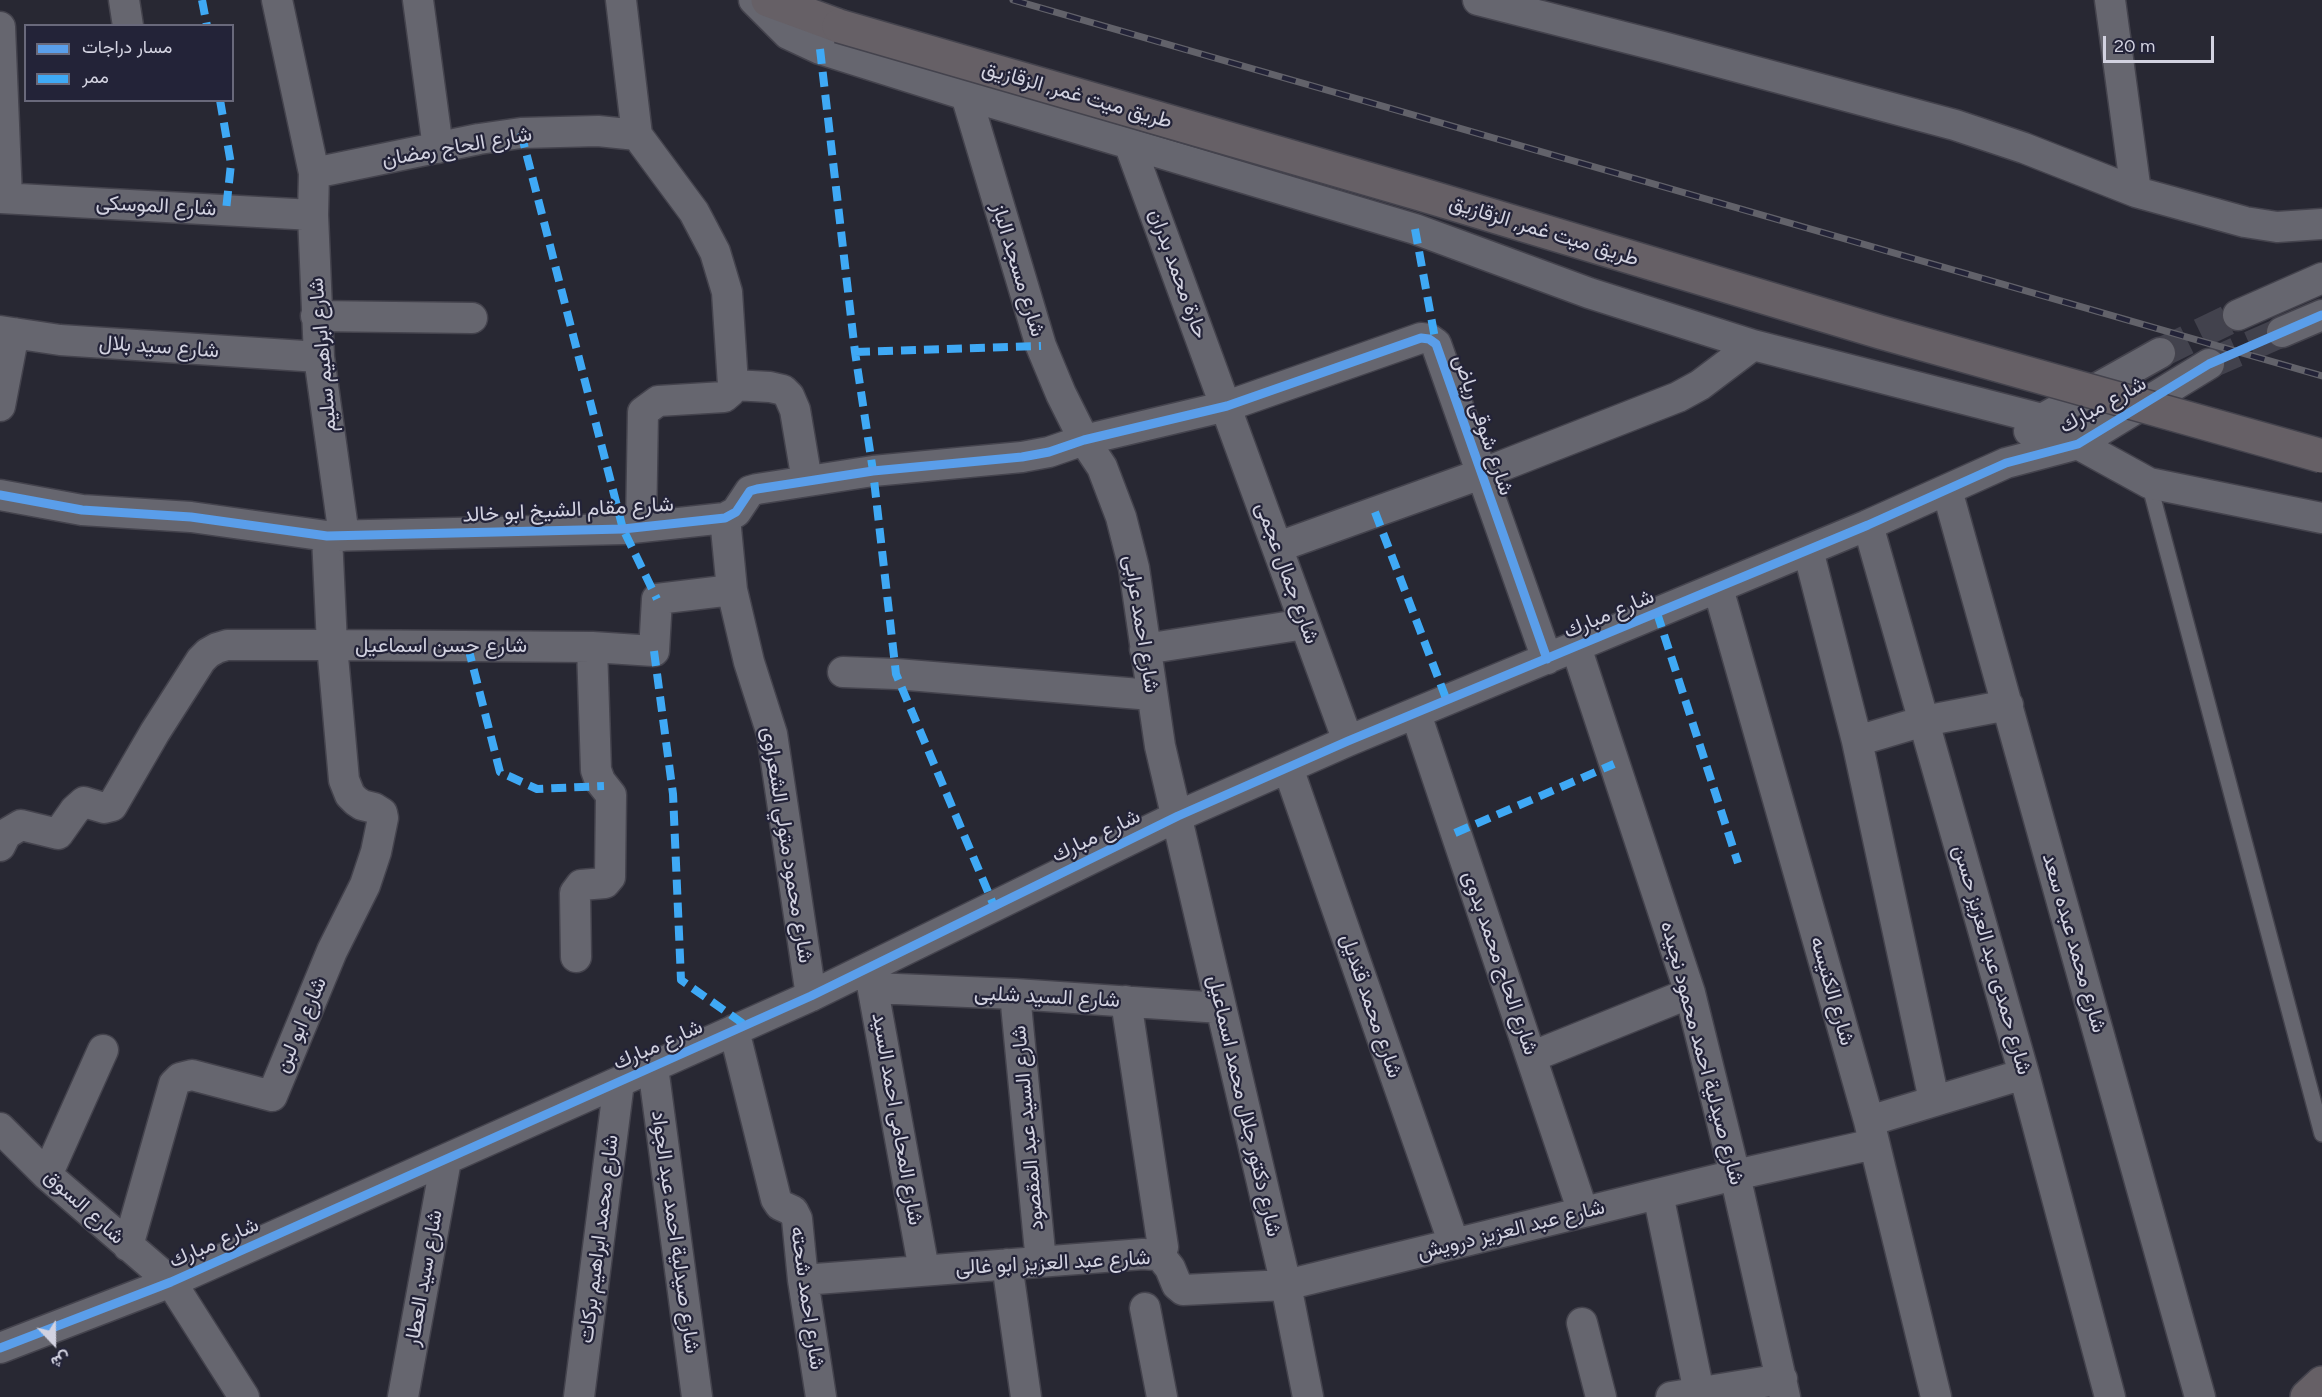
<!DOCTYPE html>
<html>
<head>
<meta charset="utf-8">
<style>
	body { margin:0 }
	#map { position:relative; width:2322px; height:1397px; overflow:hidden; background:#282833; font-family:Figtree,Vazirmatn,sans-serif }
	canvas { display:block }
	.legend { position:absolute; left:24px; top:24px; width:210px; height:78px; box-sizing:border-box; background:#232338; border:2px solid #69697b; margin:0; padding:8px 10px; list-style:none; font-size:18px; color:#d2d2e0 }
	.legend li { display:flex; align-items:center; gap:12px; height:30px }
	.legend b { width:30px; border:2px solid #69697b }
	.north { position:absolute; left:24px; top:1313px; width:60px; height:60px; -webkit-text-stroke:4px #232338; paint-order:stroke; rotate:158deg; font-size:16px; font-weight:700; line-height:24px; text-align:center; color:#d2d2e0 }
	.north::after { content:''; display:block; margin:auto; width:21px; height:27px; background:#d2d2e0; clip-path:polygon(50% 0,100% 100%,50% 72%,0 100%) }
	.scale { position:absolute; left:2103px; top:36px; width:111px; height:27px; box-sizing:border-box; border:3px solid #d2d2e0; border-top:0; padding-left:8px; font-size:18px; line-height:21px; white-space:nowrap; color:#d2d2e0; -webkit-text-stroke:4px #232338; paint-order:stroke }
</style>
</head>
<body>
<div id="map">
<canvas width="2322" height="1397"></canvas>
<ul class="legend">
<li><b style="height:8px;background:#5a9eea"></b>مسار دراجات</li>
<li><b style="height:8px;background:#3fa9f5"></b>ممر</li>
</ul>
<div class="north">ش</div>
<div class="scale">20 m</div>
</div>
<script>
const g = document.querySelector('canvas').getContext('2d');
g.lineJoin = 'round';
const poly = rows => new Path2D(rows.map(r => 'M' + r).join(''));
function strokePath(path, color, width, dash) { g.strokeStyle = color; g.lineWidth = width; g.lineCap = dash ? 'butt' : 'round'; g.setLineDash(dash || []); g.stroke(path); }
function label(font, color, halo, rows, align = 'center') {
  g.font = font + ' Figtree,Vazirmatn,sans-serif'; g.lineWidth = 4.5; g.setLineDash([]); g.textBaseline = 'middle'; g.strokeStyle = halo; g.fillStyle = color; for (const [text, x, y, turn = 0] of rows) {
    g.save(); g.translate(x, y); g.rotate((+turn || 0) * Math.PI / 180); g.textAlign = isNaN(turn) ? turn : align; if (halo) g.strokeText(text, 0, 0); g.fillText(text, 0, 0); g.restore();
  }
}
const minorTunnel = poly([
	[2160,353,2238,315],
	[2209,364,2282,332]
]);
const service = poly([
	[2149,483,2322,1134]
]);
const minor = poly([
	[124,0,128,26],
	[277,0,314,173,313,215,319,357,344,536],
	[418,0,438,148],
	[621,0,637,135,694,212,715,252,727,292,733,385,731,391,724,397,658,401,643,412,641,527],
	[754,0,788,34,820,49,966,95,1415,229,1589,293,1753,345,2042,419,2078,444,2149,483,2322,518],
	[1478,0,1663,47,1955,125,2024,148,2136,192],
	[2110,0,2136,192,2245,222,2277,227,2322,224],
	[0,27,7,198],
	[966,95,1041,346,1061,394,1084,440,1102,467,1121,517,1134,568,1160,746,1286,1285,1308,1397],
	[1129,143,1348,741],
	[314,173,479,139,521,133,598,131,637,135],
	[0,198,313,215],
	[2238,315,2322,278],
	[316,316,472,318],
	[0,331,60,340,319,357],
	[2282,332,2322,315],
	[733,385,770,387,783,390,789,396,795,410,807,481],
	[0,406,14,333],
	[2029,431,2042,419,2160,353],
	[1947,490,2200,1397],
	[0,495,82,510,191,517,327,536,623,529,725,518,736,512,750,491,757,489,873,471,1022,457,1049,452,1084,440,1227,406,1421,338,1429,339,1436,344,1547,659],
	[725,518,732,590,749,662,772,734,811,996],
	[1868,525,2024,1074,2110,1397],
	[1278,547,1481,474,1678,397,1700,385,1753,345],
	[1808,550,1857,741,1934,1100],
	[1718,588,1869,1121,1936,1397],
	[1576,647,1690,993,1735,1175,1785,1397],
	[1145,649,1305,624],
	[843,672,896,674,1152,695],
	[1416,714,1583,1212],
	[1857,741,1924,721,2008,705],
	[1288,768,1454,1244],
	[0,846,6,834,21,825,58,834,75,810,84,802,104,808,112,806,155,732,201,660,208,653,217,648,227,645,332,645,592,647,654,651,657,599,732,590],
	[576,957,575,893,581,885,605,883,610,877,611,795,600,781,596,770,592,647],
	[869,968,924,1270],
	[873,988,1015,994,1221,1008],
	[1015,994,1041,1262],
	[1126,1001,1163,1247,1156,1255],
	[734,1030,776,1199,780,1205,793,1211,797,1219,803,1280,821,1397],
	[1531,1057,1690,993],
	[653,1067,697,1397],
	[1869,1121,2024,1074],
	[0,1128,47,1175,171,1282,244,1397],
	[47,1175,103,1050],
	[1658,1194,1700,1397],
	[128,1246,174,1084,180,1078,192,1075,272,1096,332,951,365,885,376,852,383,818,382,813,374,808,362,805,356,801,350,795,344,780,332,645,327,536],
	[1007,1264,1026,1397],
	[803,1280,1143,1254,1156,1255,1162,1258,1170,1268,1177,1285,1183,1290,1286,1285,1735,1175,1874,1144],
	[1145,1308,1162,1397],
	[1582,1323,1601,1397],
	[0,1348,171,1282,811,996,1178,816,1348,741,1868,525,2006,463,2078,444,2209,364],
	[403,1397,446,1160],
	[579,1397,619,1082],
	[1671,1397,1782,1379]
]);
const trunk = poly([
	[768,0,839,26],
	[2307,1397,2322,1383]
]);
const rail = poly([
	[1013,0,2322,376]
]);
const trunkBridge = poly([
	[839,26,1420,194,1880,332,2322,456]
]);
const quiet = poly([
	[202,0,207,26],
	[820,49,855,352,873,471,896,674,994,906],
	[220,100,231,164,226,210],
	[521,133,623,529,657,599],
	[1415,229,1436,344],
	[855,352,1041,346],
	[1375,512,1447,701],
	[1657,613,1738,863],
	[468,647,500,772,537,789,604,786],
	[654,651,673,794,681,980,745,1025],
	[1455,833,1614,764]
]);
const cycleway = poly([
	[0,495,82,510,191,517,327,536,623,529,725,518,736,512,750,491,757,489,873,471,1022,457,1049,452,1084,440,1227,406,1421,338,1429,339,1436,344,1547,659],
	[0,1348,171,1282,811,996,1178,816,1348,741,1868,525,2006,463,2078,444,2209,364,2322,315]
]);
const streetNames = [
	["طريق ميت غمر, الزقازيق",1077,95,16],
	["شارع الحاج رمضان",457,147,-10],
	["شارع الموسكى",156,206,3],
	["طريق ميت غمر, الزقازيق",1544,231,17],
	["شارع مسجد الباز",1018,270,73],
	["حارة محمد بدران",1178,274,70],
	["شارع سيد بلال",159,347,4],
	["شارع ابراهيم سليم",323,355,-95],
	["شارع مبارك",2103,405,-29],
	["شارع شوقى رياض",1483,425,71],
	["شارع مقام الشيخ ابو خالد",568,510,-3],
	["شارع جمال عجمى",1287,573,70],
	["شارع مبارك",1609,614,-23],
	["شارع احمد عرابى",1141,624,81],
	["شارع حسن اسماعيل",441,646],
	["شارع مبارك",1096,836,-26],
	["شارع محمود متولي الشعراوى",787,845,81],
	["شارع محمد عبده سعد",2074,943,74],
	["شارع حمدى عبد العزيز حسن",1992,960,74],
	["شارع الحاج محمد بدوى",1500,963,71],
	["شارع الكنيسه",1832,991,74],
	["شارع السيد شلبى",1047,997,3],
	["شارع محمد قنديل",1371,1006,71],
	["شارع ابو لبن",301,1025,-67],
	["شارع مبارك",658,1045,-24],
	["شارع صيدلية احمد محمود نجيده",1702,1053,75],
	["شارع دكتور جلال محمد اسماعيل",1244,1106,77],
	["شارع المحامى احمد السيد",897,1119,80],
	["شارع السيد عبد المقصود",1028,1128,-95],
	["شارع السوق",84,1207,42],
	["شارع عبد العزيز درويش",1511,1230,-14],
	["شارع صيدلية احمد عبد الجواد",675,1232,82],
	["شارع محمد ابراهيم بركات",599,1239,-83],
	["شارع مبارك",214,1243,-24],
	["شارع عبد العزيز ابو غالى",1053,1263,-3],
	["شارع سيد العطار",424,1278,-80],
	["شارع احمد شحته",807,1298,82]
];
strokePath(minorTunnel, '#42424d', 30, [30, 15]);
strokePath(service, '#44434d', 18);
strokePath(minor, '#44434d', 33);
strokePath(trunk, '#44434d', 36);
strokePath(service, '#66666f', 15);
strokePath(minor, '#66666f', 30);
strokePath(trunk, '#666066', 33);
strokePath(rail, '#62626a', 7);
strokePath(rail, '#232338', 4.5, [14]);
strokePath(trunkBridge, '#44434d', 36, []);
strokePath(trunkBridge, '#666066', 33);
strokePath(quiet, '#3fa9f5', 8, [15, 8]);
strokePath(cycleway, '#5a9eea', 9);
label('21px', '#d2d2e0', '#232338', streetNames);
</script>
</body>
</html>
